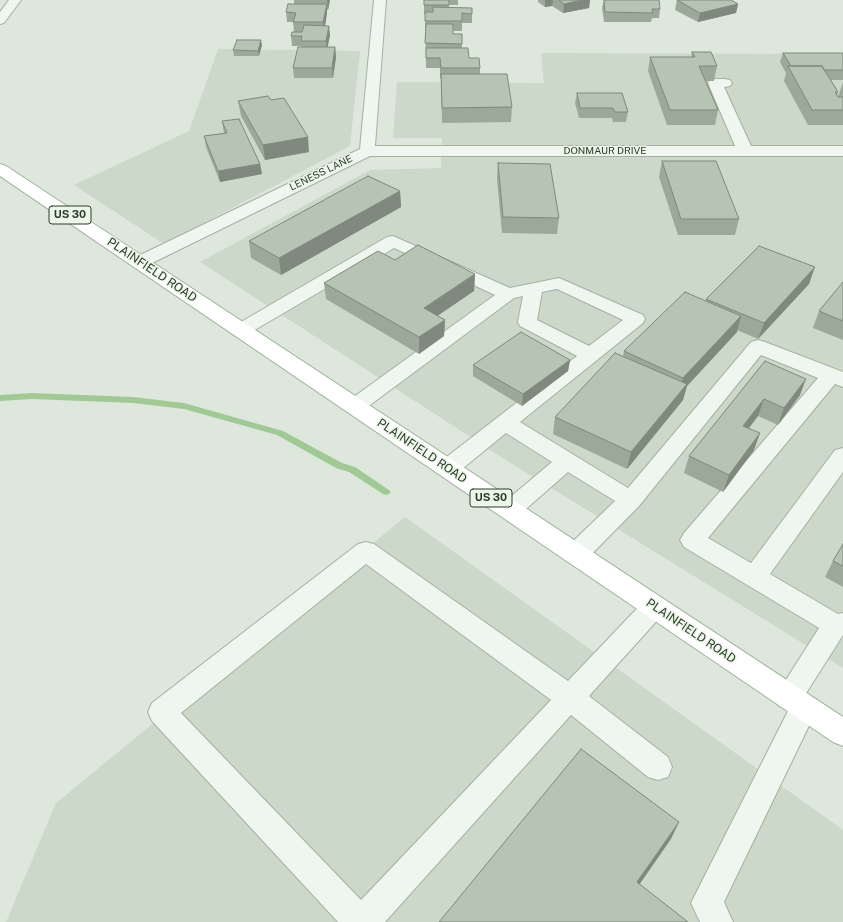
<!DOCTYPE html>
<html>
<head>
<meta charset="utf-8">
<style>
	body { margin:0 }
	canvas { display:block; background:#dde7dc }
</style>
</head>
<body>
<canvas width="843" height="922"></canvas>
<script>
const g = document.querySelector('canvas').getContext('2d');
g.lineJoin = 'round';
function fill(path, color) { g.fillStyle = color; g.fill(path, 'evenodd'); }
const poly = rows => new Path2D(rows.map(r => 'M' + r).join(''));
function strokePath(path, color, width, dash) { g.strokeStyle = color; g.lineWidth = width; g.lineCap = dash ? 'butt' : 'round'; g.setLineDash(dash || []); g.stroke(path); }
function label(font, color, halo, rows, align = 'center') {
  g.font = font + ' "Public Sans",sans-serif'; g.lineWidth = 3; g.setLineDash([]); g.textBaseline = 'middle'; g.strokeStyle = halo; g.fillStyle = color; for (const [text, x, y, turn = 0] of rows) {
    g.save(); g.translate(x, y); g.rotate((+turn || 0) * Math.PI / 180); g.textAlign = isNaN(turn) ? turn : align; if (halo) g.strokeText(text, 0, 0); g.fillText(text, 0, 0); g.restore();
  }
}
const built = poly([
	[218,49,360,51,350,146,164,244,74,185,189,131],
	[541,53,843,54,843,668,509,462,200,262,370,170,441,168,442,138,393,138,397,82,544,83],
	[405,517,843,830,843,922,6,922,56,803]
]);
const stream = poly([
	[32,393,133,397,184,403,283,431,342,463,355,467,389,490,391,492,389,494,386,495,383,494,349,472,336,468,277,435,184,409,133,403,32,399,0,401,0,395,32,393]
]);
const minor = poly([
	[9,0,21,0,4,23,0,24,0,12,9,0],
	[374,0,386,0,375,146,735,146,708,83,710,80,715,79,725,79,730,80,732,83,730,86,724,87,751,146,843,146,843,156,370,156,146,266,140,267,134,266,131,262,134,258,360,149,374,0],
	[393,236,510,288,559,278,643,315,645,319,643,323,520,422,628,488,751,342,758,340,765,342,843,372,843,387,835,384,708,538,751,563,835,450,843,448,843,472,770,574,838,614,843,613,843,635,805,695,814,698,818,707,724,902,733,922,700,922,691,903,789,709,779,706,775,697,819,628,684,547,680,540,684,533,818,378,761,355,639,506,585,561,576,563,567,561,564,554,567,547,615,501,568,472,518,516,510,519,502,516,498,510,502,504,552,462,506,433,456,474,448,476,440,474,437,468,440,462,577,356,520,326,518,322,523,296,514,298,362,411,355,413,348,411,345,406,348,401,495,295,394,248,248,334,241,336,234,334,231,330,234,326,387,237,393,236],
	[557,289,623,320,589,346,537,320,542,292,557,289],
	[366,542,374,544,568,681,645,600,654,597,663,600,667,607,663,614,589,696,668,757,672,767,668,777,658,780,648,777,571,715,385,922,338,922,152,721,148,712,152,703,358,544,366,542],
	[366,564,551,700,361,900,181,713,366,564]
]);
const major = poly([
	[0,164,6,166,843,717,843,746,833,742,0,176,0,164]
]);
const wall = poly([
	[294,0,330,0,328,10,327,10,327,13,325,26,330,35,327,47,335,47,336,57,333,78,294,78,293,68,302,47,302,46,292,46,291,36,294,32,293,22,287,22,286,12,294,4],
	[424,0,458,0,458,5,449,5,449,7,472,14,472,23,462,23,462,31,453,31,453,34,462,34,462,48,469,58,480,68,480,74,512,107,511,122,442,123,441,78,440,78,440,68,426,68,425,14,424,14],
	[538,0,590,0,589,8,563,13,552,6,545,7,538,2],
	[604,0,660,9,659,18,652,18,651,22,604,22,602,8],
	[677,0,738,4,736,13,698,22,675,10],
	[262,45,259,56,234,56,233,50],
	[692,52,717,66,714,81,705,81,718,110,715,125,667,125,648,71,650,57,691,57],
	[783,53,843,53,843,80,831,80,838,92,837,96,838,97,843,82,843,125,808,125,784,81,786,73,780,62],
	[577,93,628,112,626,122,613,122,612,118,579,118,575,103],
	[271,100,309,152,265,160,241,116,238,101],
	[222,121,260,164,262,174,220,182,206,147,204,136,224,133],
	[662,161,739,219,735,235,678,235,659,177],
	[498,163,559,218,557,234,502,233,497,179],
	[400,191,401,207,281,275,251,258,249,241],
	[475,274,474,291,437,316,445,320,444,336,419,354,326,299,324,283],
	[843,282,843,340,813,328,819,311],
	[809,284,758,339,737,330,737,332,687,386,683,400,627,469,553,434,555,417,623,356,624,351,706,301,706,299],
	[570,360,568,371,522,406,473,376,473,365],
	[765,361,800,395,778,425,758,416,749,428,754,450,723,492,684,473,689,456],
	[843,544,843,587,825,577,833,561]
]);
const shadedWall = poly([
	[327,0,330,0,328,10],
	[545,0,553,0,552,6,545,7],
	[582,0,590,0,589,8,563,13,564,4],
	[327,4,327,13,324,32,323,22],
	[738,4,736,13,698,22,700,13],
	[329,26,330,35,327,51,326,41],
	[261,40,262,45,259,56,258,51],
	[335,47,336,57,333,78,332,68],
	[308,137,309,152,265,160,263,145],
	[260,164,262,174,220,182,218,171],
	[400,191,401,207,281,275,279,258],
	[815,267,809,284,758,339,764,323],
	[475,274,474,291,424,325,424,308],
	[741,316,737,332,687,386,683,400,627,469,631,452,679,394,683,378],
	[445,320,444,336,419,354,419,337],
	[570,360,568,371,522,406,523,394],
	[806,379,800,395,778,425,784,408],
	[764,399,758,416,738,442,743,426],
	[760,433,754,450,723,492,729,475],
	[679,822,671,839,630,898,637,882]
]);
const building = poly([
	[424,0,449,0,449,5,424,5,424,0],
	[559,0,582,0,564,4,559,0],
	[604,0,659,0,660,9,652,9,653,13,605,12,604,0],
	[677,0,731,0,738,4,700,13,677,0],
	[288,4,327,4,323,22,293,22,296,13,286,12,288,4],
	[433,7,472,8,472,14,462,13,462,21,425,21,425,12,433,12,433,7],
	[426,24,453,24,453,34,462,34,462,44,425,43,426,24],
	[304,25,329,26,326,41,301,41,302,36,291,36,292,32,302,32,304,25],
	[237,40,261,40,258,51,233,50,237,40],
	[298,47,335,47,332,68,293,68,298,47],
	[426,48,468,48,469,58,479,58,480,68,441,68,440,58,426,58,426,48],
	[692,52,711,52,717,66,699,66,718,110,670,110,650,57,695,57,692,52],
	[783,53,843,53,843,70,824,70,822,66,791,66,783,53],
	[788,66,822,66,838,92,835,92,838,97,843,97,843,110,812,110,788,66],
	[441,74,507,74,512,107,442,108,441,74],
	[577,93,622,93,628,112,615,112,613,108,580,108,577,93],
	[268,96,271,100,284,98,308,137,263,145,238,101,268,96],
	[239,119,260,164,218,171,204,136,227,133,222,121,239,119],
	[662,161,716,161,739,219,681,219,662,161],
	[498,163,550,164,559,218,503,217,498,163],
	[368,176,400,191,279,258,249,241,368,176],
	[418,245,475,274,424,308,445,320,419,337,324,283,378,251,395,260,418,245],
	[759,246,815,267,764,323,706,299,759,246],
	[843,282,843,321,819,311,843,282],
	[685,292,741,316,683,378,624,351,685,292],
	[521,332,570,360,523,394,473,365,521,332],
	[615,353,687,384,631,452,555,417,615,353],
	[765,361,806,379,784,408,764,399,743,426,760,433,729,475,689,456,765,361],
	[843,544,843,566,833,561,843,544],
	[581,749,679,822,637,882,688,922,439,922,581,749]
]);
const farStreetnames = [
	["DONMAUR DRIVE",605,151],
	["LENESS LANE",321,173,-26]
];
const shields = [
	[70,215,42],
	[491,498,42]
];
const shieldNames = [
	["US 30",70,215],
	["US 30",491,498]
];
const streetNames = [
	["PLAINFIELD ROAD",152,270,34],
	["PLAINFIELD ROAD",422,451,34],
	["PLAINFIELD ROAD",691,631,34]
];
fill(built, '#ccd9ca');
fill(stream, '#a1c995');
strokePath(minor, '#a3b1a1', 2);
strokePath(major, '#9eb39b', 2);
fill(minor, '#eff5ef');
fill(major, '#fff');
fill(wall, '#9ca99a');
fill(shadedWall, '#7f897d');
fill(building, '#b5c4b3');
strokePath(building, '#7f897d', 1);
label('10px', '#283e25', '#edf5eb', farStreetnames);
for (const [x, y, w] of shields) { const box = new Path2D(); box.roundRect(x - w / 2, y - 9, w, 18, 3); g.fillStyle = '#edf5eb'; g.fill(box); strokePath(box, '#283e25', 1); }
label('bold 11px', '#283e25', null, shieldNames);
label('12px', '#283e25', '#edf5eb', streetNames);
</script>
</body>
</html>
